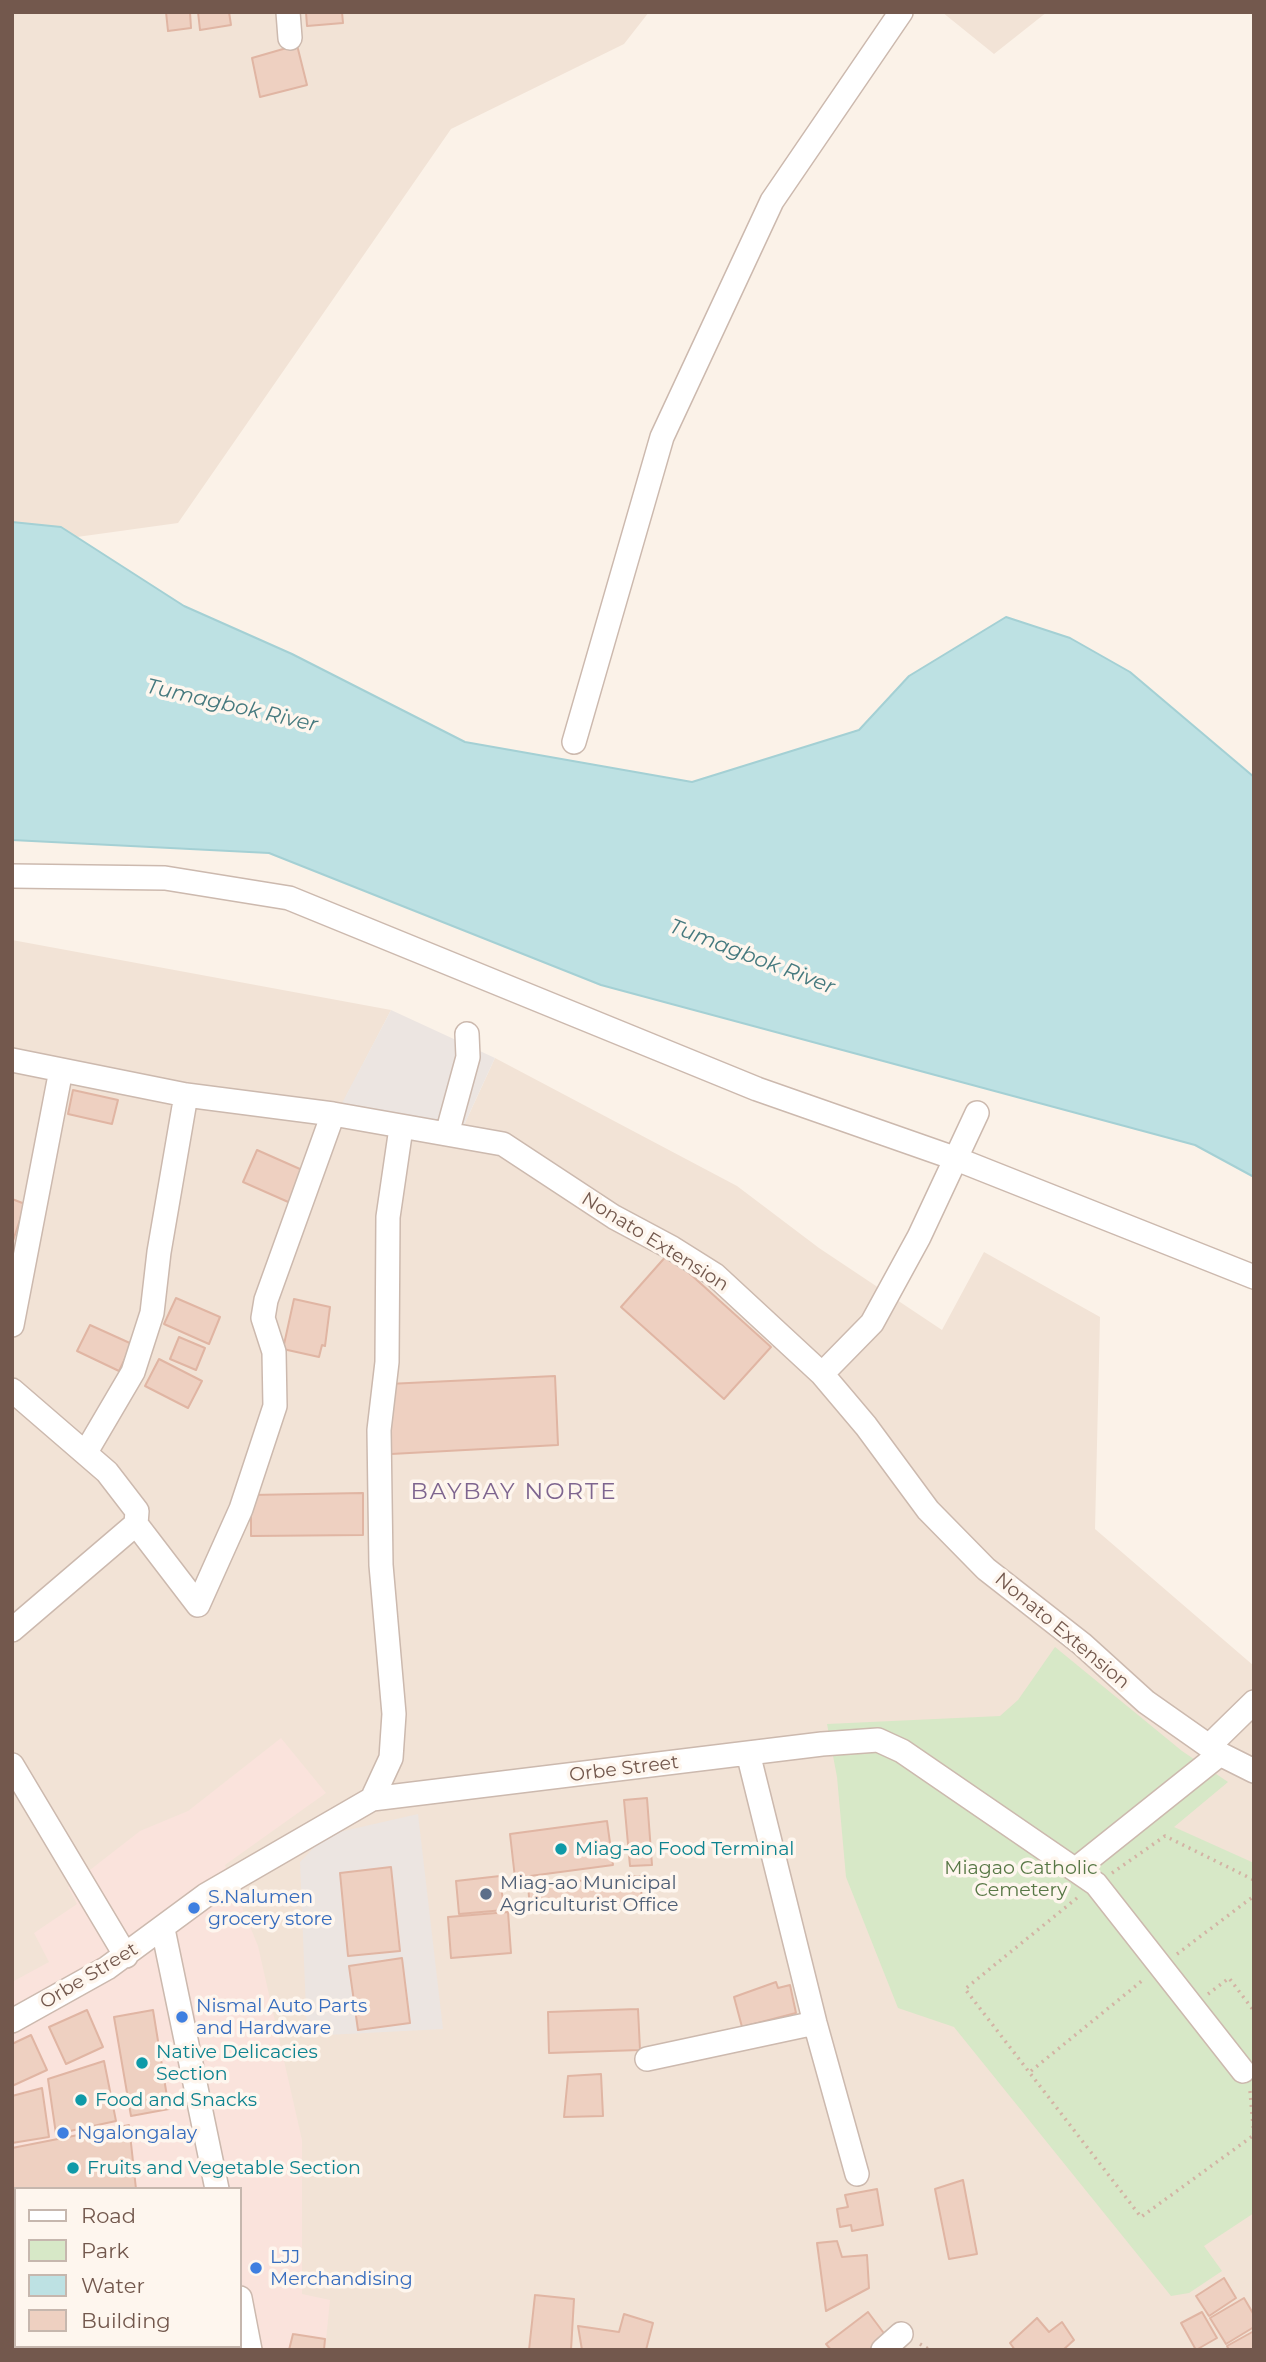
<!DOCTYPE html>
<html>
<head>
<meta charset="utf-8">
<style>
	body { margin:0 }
	#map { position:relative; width:1266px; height:2362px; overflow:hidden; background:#fbf2e8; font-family:Montserrat,sans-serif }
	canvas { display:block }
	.frame { position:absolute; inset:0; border:14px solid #73584d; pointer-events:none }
	.legend { position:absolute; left:14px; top:2187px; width:228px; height:161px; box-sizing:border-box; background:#fef6ee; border:2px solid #c6b7ae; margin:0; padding:9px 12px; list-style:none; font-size:21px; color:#73584d }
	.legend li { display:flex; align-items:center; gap:14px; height:35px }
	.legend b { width:35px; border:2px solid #c6b7ae }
</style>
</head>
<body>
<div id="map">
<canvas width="1266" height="2362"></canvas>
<div class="frame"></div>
<ul class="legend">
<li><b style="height:9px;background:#fff"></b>Road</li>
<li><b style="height:19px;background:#d7e8c7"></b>Park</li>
<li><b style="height:19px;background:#bde1e3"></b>Water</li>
<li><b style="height:19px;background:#eed0c1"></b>Building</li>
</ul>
</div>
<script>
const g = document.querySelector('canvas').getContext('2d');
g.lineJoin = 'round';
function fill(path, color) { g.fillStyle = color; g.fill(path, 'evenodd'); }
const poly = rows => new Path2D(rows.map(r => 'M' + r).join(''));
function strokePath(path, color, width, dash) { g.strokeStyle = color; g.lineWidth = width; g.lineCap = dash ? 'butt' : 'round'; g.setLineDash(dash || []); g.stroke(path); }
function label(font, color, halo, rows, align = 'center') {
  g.font = font + ' Montserrat,sans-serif'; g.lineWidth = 7; g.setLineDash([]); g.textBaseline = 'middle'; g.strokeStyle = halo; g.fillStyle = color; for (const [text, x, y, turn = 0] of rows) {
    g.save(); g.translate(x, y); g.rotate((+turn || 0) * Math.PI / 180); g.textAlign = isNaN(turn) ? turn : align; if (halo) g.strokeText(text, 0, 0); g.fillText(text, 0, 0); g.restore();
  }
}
const residential = poly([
	[12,12,649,12,624,44,451,129,178,523,12,546],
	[942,12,1047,12,994,54],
	[12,940,391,1010,333,1122,458,1138,495,1058,737,1186,819,1248,942,1330,984,1252,1100,1317,1095,1529,1254,1666,1254,2350,12,2350],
	[16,2189,240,2189,240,2346,16,2346]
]);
const commercial = poly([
	[281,1738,326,1793,225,1865,258,1946,302,2140,302,2294,330,2300,325,2350,12,2350,12,1982,49,1962,34,1933,77,1904,68,1887,140,1831,188,1811],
	[16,2189,240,2189,240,2346,16,2346]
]);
const industrial = poly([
	[391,1010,495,1058,458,1138,400,1139,332,1122],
	[418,1814,443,2029,307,2036,300,1862,326,1835]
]);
const green = poly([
	[1055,1647,1182,1751,1228,1782,1174,1827,1254,1863,1254,2213,1204,2246,1222,2271,1189,2293,1171,2296,954,2027,898,2008,846,1877,837,1777,827,1724,1000,1716,1018,1700]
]);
const water = poly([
	[12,522,61,527,184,606,292,654,465,742,692,782,859,730,909,676,1006,617,1070,638,1130,672,1254,777,1254,1177,1195,1145,601,985,269,853,12,840,12,522]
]);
const building = poly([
	[166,12,190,12,191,28,168,31,166,12],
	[198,12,229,12,231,25,200,30,198,12],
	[306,12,342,12,343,23,307,26,306,12],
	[297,45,307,85,260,97,252,58,297,45],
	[73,1090,118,1100,112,1124,68,1114,73,1090],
	[257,1150,309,1173,295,1205,243,1182,257,1150],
	[12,1199,25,1204,12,1244,12,1199],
	[668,1254,771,1347,724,1399,621,1307,668,1254],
	[176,1298,220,1317,209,1344,164,1324,176,1298],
	[294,1299,330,1307,325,1346,322,1345,319,1357,283,1349,294,1299],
	[90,1325,132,1344,119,1371,77,1351,90,1325],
	[179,1337,205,1348,196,1370,170,1359,179,1337],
	[159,1359,202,1381,188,1408,145,1386,159,1359],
	[555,1376,558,1445,391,1454,388,1384,555,1376],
	[363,1493,363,1535,251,1536,251,1495,363,1493],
	[647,1798,652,1865,630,1866,624,1800,647,1798],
	[607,1821,613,1865,515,1878,510,1834,607,1821],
	[391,1867,400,1951,348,1956,340,1873,391,1867],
	[500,1876,504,1910,459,1914,456,1881,500,1876],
	[640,1876,642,1900,530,1909,528,1885,640,1876],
	[508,1912,511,1953,451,1958,448,1917,508,1912],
	[402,1958,410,2023,358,2030,349,1966,402,1958],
	[776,1982,778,1988,790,1985,796,2013,742,2027,734,1997,776,1982],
	[638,2009,640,2050,549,2053,548,2012,638,2009],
	[87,2010,103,2047,66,2064,49,2027,87,2010],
	[153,2010,169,2109,131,2116,114,2017,153,2010],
	[31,2035,47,2070,12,2086,12,2044,31,2035],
	[104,2061,116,2121,56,2134,48,2079,104,2061],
	[601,2074,603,2116,564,2117,568,2076,601,2074],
	[42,2088,49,2137,12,2143,12,2096,42,2088],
	[129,2125,136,2189,16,2189,14,2213,12,2148,129,2125],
	[963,2180,977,2254,949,2259,935,2189,963,2180],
	[877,2189,883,2225,852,2231,851,2225,840,2227,837,2209,848,2207,845,2195,877,2189],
	[837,2241,842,2257,867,2255,869,2288,826,2311,817,2243,837,2241],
	[12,2269,16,2292,16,2325,12,2326,12,2269],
	[1224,2278,1236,2298,1209,2316,1196,2296,1224,2278],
	[535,2295,574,2299,571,2350,529,2350,535,2295],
	[1244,2298,1254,2315,1254,2327,1226,2344,1210,2318,1244,2298],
	[868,2312,889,2340,876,2350,831,2350,826,2344,868,2312],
	[1202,2312,1217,2338,1196,2350,1181,2323,1202,2312],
	[624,2314,653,2323,646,2350,582,2350,578,2326,619,2332,624,2314],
	[1037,2318,1049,2332,1062,2322,1074,2340,1063,2350,1015,2350,1010,2343,1037,2318],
	[1254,2331,1254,2350,1229,2350,1227,2346,1254,2331],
	[293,2334,325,2339,324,2350,289,2350,293,2334]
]);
const path = poly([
	[1112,1873,1165,1836,1254,1880],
	[1077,1898,965,1989,1141,2217,1254,2135],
	[1177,1954,1254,1896],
	[1208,1994,1229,1978,1254,2011],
	[1031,2071,1143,1980],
	[1250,2091,1254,2137],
	[920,2344,930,2350]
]);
const minor = poly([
	[288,12,290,38],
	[574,742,662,437,772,201,901,12],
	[12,876,165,878,289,898,757,1089,954,1158,1254,1277],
	[12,1060,186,1095,333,1114,503,1144,614,1217,672,1248,715,1275,822,1374,866,1426,928,1510,986,1569,1082,1644,1146,1702,1220,1754,1254,1771],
	[447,1134,468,1057,467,1034],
	[12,1325,61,1070],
	[822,1374,872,1323,919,1237,977,1113],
	[12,1390,107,1472,137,1511,136,1524,12,1630],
	[86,1452,133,1372,152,1313,159,1252,186,1095],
	[136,1524,198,1605,241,1509,275,1406,274,1352,263,1318,266,1300,333,1114],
	[1209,1746,1254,1702],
	[748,1753,815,2023,857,2174],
	[12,1765,126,1956],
	[372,1799,391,1758,394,1714,381,1565,379,1430,387,1362,388,1217,401,1128],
	[1076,1869,1220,1754],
	[163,1929,217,2189],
	[12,2021,107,1968,206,1895,372,1799,822,1744,878,1740,902,1751,1096,1884,1243,2071],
	[647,2059,815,2023],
	[240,2298,250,2350],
	[883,2350,901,2334]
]);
const markers = [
	[561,1849,7,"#0f9aa8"],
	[486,1894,7,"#5c6f8a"],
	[194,1908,7,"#3f7fe0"],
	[182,2017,7,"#3f7fe0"],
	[142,2063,7,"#0f9aa8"],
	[81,2100,7,"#0f9aa8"],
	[63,2133,7,"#3f7fe0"],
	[73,2168,7,"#0f9aa8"],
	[256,2268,7,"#3f7fe0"]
];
const streetNames = [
	["Nonato Extension",655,1242,32],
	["Nonato Extension",1062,1631,40],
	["Orbe Street",624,1769,-7],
	["Orbe Street",89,1976,-31]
];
const cultureNames = [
	["Miag-ao Food Terminal",575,1849],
	["Native Delicacies",156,2052],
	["Section",156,2074],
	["Food and Snacks",95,2100],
	["Fruits and Vegetable Section",87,2168]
];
const parkNames = [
	["Miagao Catholic",1021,1868],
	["Cemetery",1021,1890]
];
const serviceNames = [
	["Miag-ao Municipal",500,1883],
	["Agriculturist Office",500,1905]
];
const shopNames = [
	["S.Nalumen",208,1897],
	["grocery store",208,1919],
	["Nismal Auto Parts",196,2006],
	["and Hardware",196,2028],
	["Ngalongalay",77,2133],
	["LJJ",270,2257],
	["Merchandising",270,2279]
];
const waterNames = [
	["Tumagbok River",232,706,13],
	["Tumagbok River",752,957,21]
];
const quarterNames = [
	["BAYBAY NORTE",514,1492]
];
fill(residential, '#f2e3d6');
fill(commercial, '#fae3dc');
fill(industrial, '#ece5e1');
fill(green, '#d7e8c7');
fill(water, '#bde1e3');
strokePath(water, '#a4d0d4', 2);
fill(building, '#eed0c1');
strokePath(building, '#e0b5a3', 2);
strokePath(minor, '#ccb9ae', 26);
strokePath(path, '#d3b3a4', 3.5, [2, 5]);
strokePath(minor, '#fff', 23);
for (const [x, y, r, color] of markers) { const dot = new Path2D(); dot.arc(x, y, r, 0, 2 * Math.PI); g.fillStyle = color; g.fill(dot); strokePath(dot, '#fef6ee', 2.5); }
label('19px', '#73584d', '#fef6ee', streetNames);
label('19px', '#0d838f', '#fef6ee', cultureNames, 'left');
label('19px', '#587846', '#fef6ee', parkNames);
label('19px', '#4e5e75', '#fef6ee', serviceNames, 'left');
label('19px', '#366cbe', '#fef6ee', shopNames, 'left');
label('italic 21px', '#45797e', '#fef6ee', waterNames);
g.letterSpacing = '2px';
label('23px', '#7e658f', '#fef6ee', quarterNames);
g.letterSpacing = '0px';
</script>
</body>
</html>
